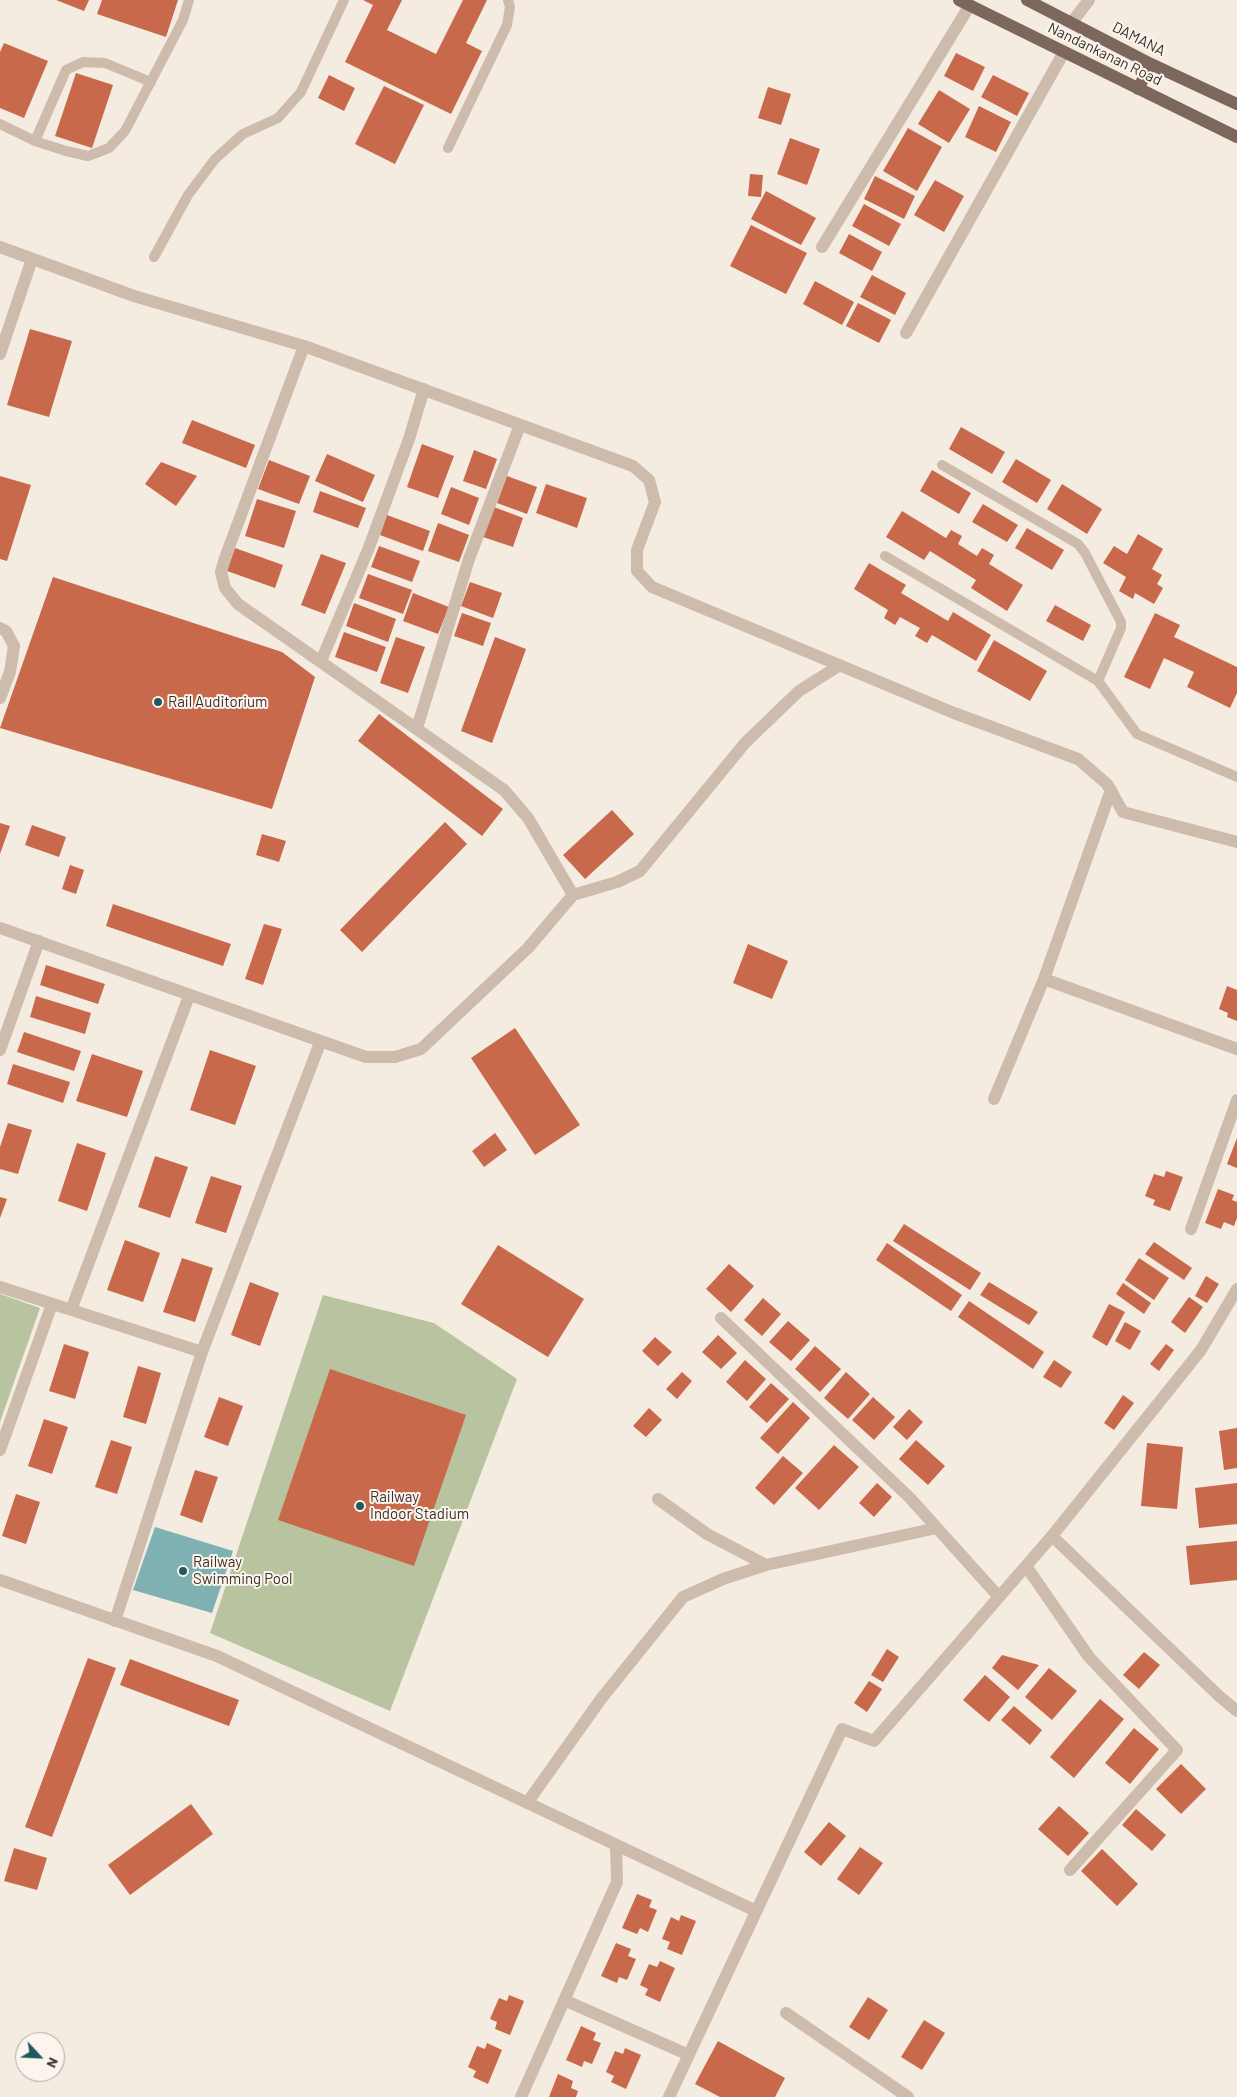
<!DOCTYPE html>
<html>
<head>
<meta charset="utf-8">
<style>
	body { margin:0 }
	#map { position:relative; width:1237px; height:2097px; overflow:hidden; background:#f4ebe1; font-family:Barlow,sans-serif }
	canvas { display:block }
	.north { position:absolute; left:15px; top:2032px; width:50px; height:50px; box-sizing:border-box; background:#fbf5ee; border:1px solid #aea6a0; border-radius:50%; rotate:115deg; font-size:14px; font-weight:700; line-height:20px; text-align:center; color:#3b302b }
	.north::after { content:''; display:block; margin:auto; width:18px; height:22px; background:#1f5a5e; clip-path:polygon(50% 0,100% 100%,50% 72%,0 100%) }
</style>
</head>
<body>
<div id="map">
<canvas width="1237" height="2097"></canvas>
<div class="north">N</div>
</div>
<script>
const g = document.querySelector('canvas').getContext('2d');
g.lineJoin = 'round';
function fill(path, color) { g.fillStyle = color; g.fill(path, 'evenodd'); }
const poly = rows => new Path2D(rows.map(r => 'M' + r).join(''));
function strokePath(path, color, width, dash) { g.strokeStyle = color; g.lineWidth = width; g.lineCap = dash ? 'butt' : 'round'; g.setLineDash(dash || []); g.stroke(path); }
function label(font, color, halo, rows, align = 'center') {
  g.font = font + ' Barlow,sans-serif'; g.lineWidth = 4; g.setLineDash([]); g.textBaseline = 'middle'; g.strokeStyle = halo; g.fillStyle = color; for (const [text, x, y, turn = 0] of rows) {
    g.save(); g.translate(x, y); g.rotate((+turn || 0) * Math.PI / 180); g.textAlign = isNaN(turn) ? turn : align; if (halo) g.strokeText(text, 0, 0); g.fillText(text, 0, 0); g.restore();
  }
}
const green = poly([
	[0,1294,40,1308,0,1422],
	[323,1295,434,1323,517,1379,390,1711,210,1633]
]);
const water = poly([
	[155,1527,233,1551,212,1613,133,1590]
]);
const building = poly([
	[56,0,89,0,84,11],
	[102,0,178,0,166,37,97,14],
	[363,0,402,0,387,30,436,54,463,0,487,0,466,43,482,51,451,114,345,62,373,5],
	[4,43,48,61,24,118,0,108,0,52],
	[956,53,985,67,973,91,944,76],
	[76,73,113,85,92,148,55,136],
	[329,75,355,88,344,111,318,98],
	[993,75,1029,93,1017,116,981,97],
	[384,86,424,105,395,164,355,144],
	[768,87,791,94,781,125,758,118],
	[939,90,970,109,949,143,918,124],
	[979,106,1011,122,996,152,965,137],
	[908,128,942,147,917,191,883,171],
	[790,138,820,149,807,185,777,174],
	[750,174,763,175,761,197,748,196],
	[875,176,915,196,904,219,864,199],
	[935,180,964,196,944,232,914,215],
	[766,191,816,218,801,245,751,219],
	[864,204,901,224,889,246,852,226],
	[751,225,807,253,786,294,730,266],
	[849,234,882,252,872,271,839,253],
	[872,275,906,293,895,315,860,297],
	[815,281,854,302,842,325,803,304],
	[858,303,891,320,879,343,846,326],
	[30,329,72,341,49,417,7,405],
	[192,420,255,445,246,468,182,443],
	[961,427,1005,452,992,474,949,449],
	[422,444,454,456,438,498,407,487],
	[474,450,497,459,486,489,463,481],
	[327,454,375,475,363,502,315,481],
	[1016,459,1051,480,1037,503,1002,482],
	[269,460,310,476,299,504,258,489],
	[161,462,197,476,176,506,145,484],
	[932,470,971,493,959,514,920,491],
	[0,476,31,485,7,561,0,559],
	[507,476,537,487,527,514,497,503],
	[546,484,587,498,577,528,536,513],
	[1062,484,1102,509,1087,534,1047,509],
	[451,487,479,498,469,525,441,514],
	[320,491,366,508,358,528,313,512],
	[257,499,296,511,284,548,245,536],
	[983,504,1018,525,1007,542,972,522],
	[494,507,523,518,513,547,483,537],
	[902,511,946,538,951,530,962,536,958,544,977,556,982,548,994,555,989,564,1023,585,1007,611,971,588,976,580,930,551,924,560,886,537],
	[387,515,430,531,423,551,380,535],
	[438,523,469,535,459,562,428,551],
	[1027,528,1064,550,1052,570,1015,548],
	[1138,534,1163,549,1152,569,1162,575,1157,584,1163,588,1154,604,1135,593,1133,599,1119,591,1126,577,1103,563,1114,546,1127,554],
	[379,546,420,561,412,582,371,567],
	[235,548,283,565,275,588,227,571],
	[321,554,346,563,325,614,301,605],
	[869,563,906,585,901,593,948,621,953,612,991,635,976,661,932,635,927,643,915,636,920,628,900,617,895,625,884,618,888,610,854,589],
	[368,574,412,590,403,614,359,598],
	[53,577,282,652,315,677,272,809,0,728],
	[470,582,502,593,493,618,461,606],
	[413,593,449,607,438,634,403,621],
	[354,603,396,619,388,642,346,626],
	[1055,605,1091,625,1083,641,1046,621],
	[462,613,491,623,483,646,454,636],
	[1155,613,1180,625,1174,637,1237,667,1237,693,1230,708,1187,687,1194,672,1164,658,1150,689,1124,677],
	[344,632,386,647,377,672,335,657],
	[396,637,425,647,408,693,380,683],
	[495,637,526,649,492,743,461,731],
	[994,640,1047,671,1030,701,977,671],
	[379,714,503,809,482,836,358,741],
	[612,810,634,834,585,879,563,855],
	[445,822,467,844,362,952,340,930],
	[0,823,10,826,0,854],
	[32,825,66,837,59,857,25,845],
	[262,834,286,841,279,862,256,855],
	[70,865,84,870,76,894,62,889],
	[113,904,231,944,223,966,106,926],
	[264,924,282,929,263,985,245,979],
	[748,944,788,961,772,999,733,983],
	[46,965,105,984,98,1004,40,985],
	[1227,986,1237,990,1237,1021,1227,1017,1228,1013,1219,1009],
	[36,996,91,1013,85,1034,30,1017],
	[515,1028,580,1125,535,1155,471,1058],
	[24,1032,81,1051,74,1071,17,1052],
	[210,1050,256,1066,235,1125,190,1110],
	[92,1054,143,1071,127,1117,76,1101],
	[13,1064,70,1082,63,1103,7,1084],
	[8,1123,32,1130,18,1174,0,1169,0,1147],
	[495,1133,507,1150,484,1167,472,1151],
	[1237,1138,1237,1168,1227,1164],
	[77,1143,106,1153,87,1211,58,1201],
	[155,1156,188,1167,170,1218,138,1207],
	[1166,1171,1183,1177,1170,1211,1153,1205,1155,1200,1145,1196,1154,1174,1164,1177],
	[211,1176,242,1186,226,1233,195,1223],
	[1218,1189,1234,1195,1232,1200,1237,1202,1237,1218,1234,1226,1224,1222,1221,1229,1205,1223],
	[0,1197,7,1199,0,1218],
	[904,1224,981,1273,970,1290,893,1241],
	[125,1240,160,1253,143,1302,107,1290],
	[1154,1242,1192,1268,1184,1280,1145,1254],
	[887,1243,962,1295,951,1311,876,1260],
	[498,1245,584,1299,548,1357,461,1304],
	[182,1258,213,1268,195,1322,163,1312],
	[1139,1258,1169,1278,1154,1300,1125,1280],
	[729,1264,754,1286,731,1312,706,1289],
	[1206,1276,1219,1284,1207,1303,1195,1296],
	[250,1282,279,1293,260,1346,231,1335],
	[989,1282,1038,1312,1029,1325,980,1295],
	[1123,1283,1151,1303,1144,1314,1116,1294],
	[1189,1297,1203,1307,1185,1333,1171,1322],
	[763,1298,781,1314,762,1336,744,1320],
	[969,1301,1044,1352,1033,1369,958,1317],
	[1109,1304,1125,1312,1107,1346,1092,1337],
	[788,1321,810,1340,791,1361,769,1342],
	[1125,1322,1141,1331,1130,1350,1115,1341],
	[718,1335,737,1353,721,1369,702,1352],
	[655,1337,672,1352,658,1366,642,1351],
	[64,1344,89,1352,75,1399,49,1391],
	[1166,1344,1174,1350,1159,1371,1150,1364],
	[815,1346,841,1369,820,1392,795,1369],
	[745,1360,766,1379,747,1401,726,1382],
	[1054,1360,1072,1372,1061,1388,1043,1377],
	[138,1366,161,1373,146,1424,123,1417],
	[330,1369,466,1415,414,1566,278,1520],
	[682,1372,692,1381,677,1399,666,1389],
	[846,1372,870,1394,848,1419,824,1398],
	[771,1383,789,1399,767,1423,749,1407],
	[1123,1395,1134,1403,1114,1430,1104,1423],
	[219,1397,243,1406,228,1446,204,1437],
	[873,1397,895,1417,874,1440,852,1420],
	[793,1402,810,1418,778,1454,760,1438],
	[649,1408,662,1420,646,1437,633,1426],
	[909,1409,923,1422,907,1440,893,1427],
	[44,1419,68,1427,52,1474,28,1466],
	[1237,1428,1237,1468,1224,1470,1219,1431],
	[111,1440,132,1447,117,1494,95,1487],
	[916,1440,945,1466,928,1485,899,1459],
	[1147,1443,1183,1447,1177,1509,1141,1506],
	[834,1445,859,1467,819,1510,795,1488],
	[783,1456,803,1473,774,1505,755,1488],
	[195,1470,218,1477,202,1523,180,1515],
	[877,1483,892,1497,874,1517,859,1503],
	[1237,1483,1237,1524,1199,1528,1195,1488],
	[16,1494,40,1502,26,1544,2,1536],
	[1237,1541,1237,1580,1190,1585,1186,1546],
	[887,1649,899,1657,883,1682,871,1675],
	[1144,1652,1160,1665,1139,1689,1123,1675],
	[1002,1655,1039,1665,1018,1690,992,1668],
	[88,1658,116,1668,52,1837,25,1827],
	[130,1659,239,1700,229,1726,120,1685],
	[1049,1668,1077,1691,1052,1720,1025,1697],
	[985,1675,1010,1697,989,1722,963,1700],
	[869,1681,882,1689,867,1712,854,1703],
	[1100,1699,1124,1719,1074,1778,1050,1757],
	[1014,1706,1042,1730,1030,1745,1001,1720],
	[1134,1728,1159,1749,1130,1784,1105,1763],
	[1181,1764,1206,1789,1181,1814,1156,1789],
	[191,1804,213,1834,130,1895,108,1865],
	[1059,1806,1089,1833,1068,1856,1038,1829],
	[1136,1809,1166,1835,1152,1851,1122,1825],
	[829,1822,846,1836,821,1866,804,1852],
	[860,1847,883,1863,859,1895,837,1879],
	[14,1848,47,1858,37,1890,4,1881],
	[1102,1849,1138,1884,1117,1906,1081,1871],
	[637,1894,652,1900,649,1907,657,1910,648,1932,640,1928,637,1934,622,1928],
	[681,1915,696,1921,682,1955,667,1949,670,1942,662,1939,671,1917,679,1921],
	[616,1943,631,1949,628,1956,636,1959,627,1980,619,1977,617,1983,601,1976],
	[660,1961,675,1968,660,2002,645,1995,648,1989,640,1985,649,1964,657,1967],
	[509,1995,524,2001,510,2035,495,2029,497,2022,490,2019,499,1998,507,2001],
	[868,1997,888,2010,869,2040,849,2027],
	[924,2020,945,2033,922,2070,901,2057],
	[581,2026,596,2033,593,2040,601,2043,592,2064,584,2061,582,2067,566,2060],
	[718,2041,785,2078,775,2097,720,2097,695,2084],
	[487,2043,502,2050,488,2084,473,2077,476,2071,468,2067,477,2046,485,2049],
	[625,2048,641,2055,626,2089,611,2082,614,2076,606,2072,615,2051,623,2054],
	[558,2074,573,2081,571,2088,578,2091,576,2097,549,2097]
]);
const service = poly([
	[0,124,35,141,66,151,88,156,109,148,125,131,183,20,189,0],
	[35,141,66,70,83,62,105,63,151,82],
	[448,148,507,25,510,7,508,0],
	[154,257,188,195,215,159,243,134,278,118,301,92,344,0],
	[942,465,1078,544,1085,553,1121,622,1121,628,1098,681],
	[885,556,1098,681,1137,734,1237,777]
]);
const minor = poly([
	[1072,22,1089,0],
	[0,247,134,296,304,346,633,466,649,480,655,502,637,550,637,571,652,587,954,713,1078,759,1107,784,1123,812,1237,842],
	[822,247,970,5],
	[906,333,1064,52],
	[304,346,225,558,221,572,225,588,238,604,504,790,528,818,573,895],
	[0,354,32,259],
	[0,628,6,631,14,646,10,672,0,698],
	[321,661,368,550,409,439,424,389],
	[417,728,469,559,520,425],
	[0,928,366,1057,395,1057,421,1049,528,948,573,895,617,882,640,871,745,743,799,691,840,665],
	[1044,979,1237,1049],
	[0,1050,39,941],
	[994,1099,1044,979,1111,790],
	[1191,1229,1237,1100],
	[0,1287,202,1352],
	[1237,1289,1201,1350,1052,1536,1219,1696,1237,1711],
	[71,1310,189,996],
	[721,1318,910,1498,999,1597],
	[0,1450,52,1304],
	[658,1499,707,1534,766,1565,937,1528],
	[1026,1566,1089,1657,1177,1750,1070,1870],
	[0,1580,217,1656,756,1911],
	[115,1621,202,1352,320,1043],
	[527,1803,601,1699,683,1597,723,1579,766,1565],
	[564,2000,689,2055],
	[786,2013,908,2097],
	[521,2097,617,1882,616,1845],
	[669,2097,842,1729,874,1741,1052,1536]
]);
const primary = poly([
	[959,0,1237,137],
	[1027,0,1151,64,1237,104],
	[1138,89,1151,64]
]);
const markers = [
	[158,702,5,"#1f5a5e"],
	[360,1506,5,"#1f5a5e"],
	[183,1571,5,"#1f5a5e"]
];
const streetNames = [
	["DAMANA",1139,39,27],
	["Nandankanan Road",1105,54,26]
];
const poiNames = [
	["Rail Auditorium",168,702],
	["Railway",370,1497],
	["Indoor Stadium",370,1514],
	["Railway",193,1562],
	["Swimming Pool",193,1579]
];
fill(green, '#b8c4a0');
fill(water, '#7fb0b2');
fill(building, '#c8694b');
strokePath(service, '#cdbbac', 10);
strokePath(minor, '#cdbbac', 12);
strokePath(primary, '#7d675c', 12);
for (const [x, y, r, color] of markers) { const dot = new Path2D(); dot.arc(x, y, r, 0, 2 * Math.PI); g.fillStyle = color; g.fill(dot); strokePath(dot, '#fbf5ee', 2); }
label('15px', '#3b302b', '#fbf5ee', streetNames);
label('15px', '#3b302b', '#fbf5ee', poiNames, 'left');
</script>
</body>
</html>
